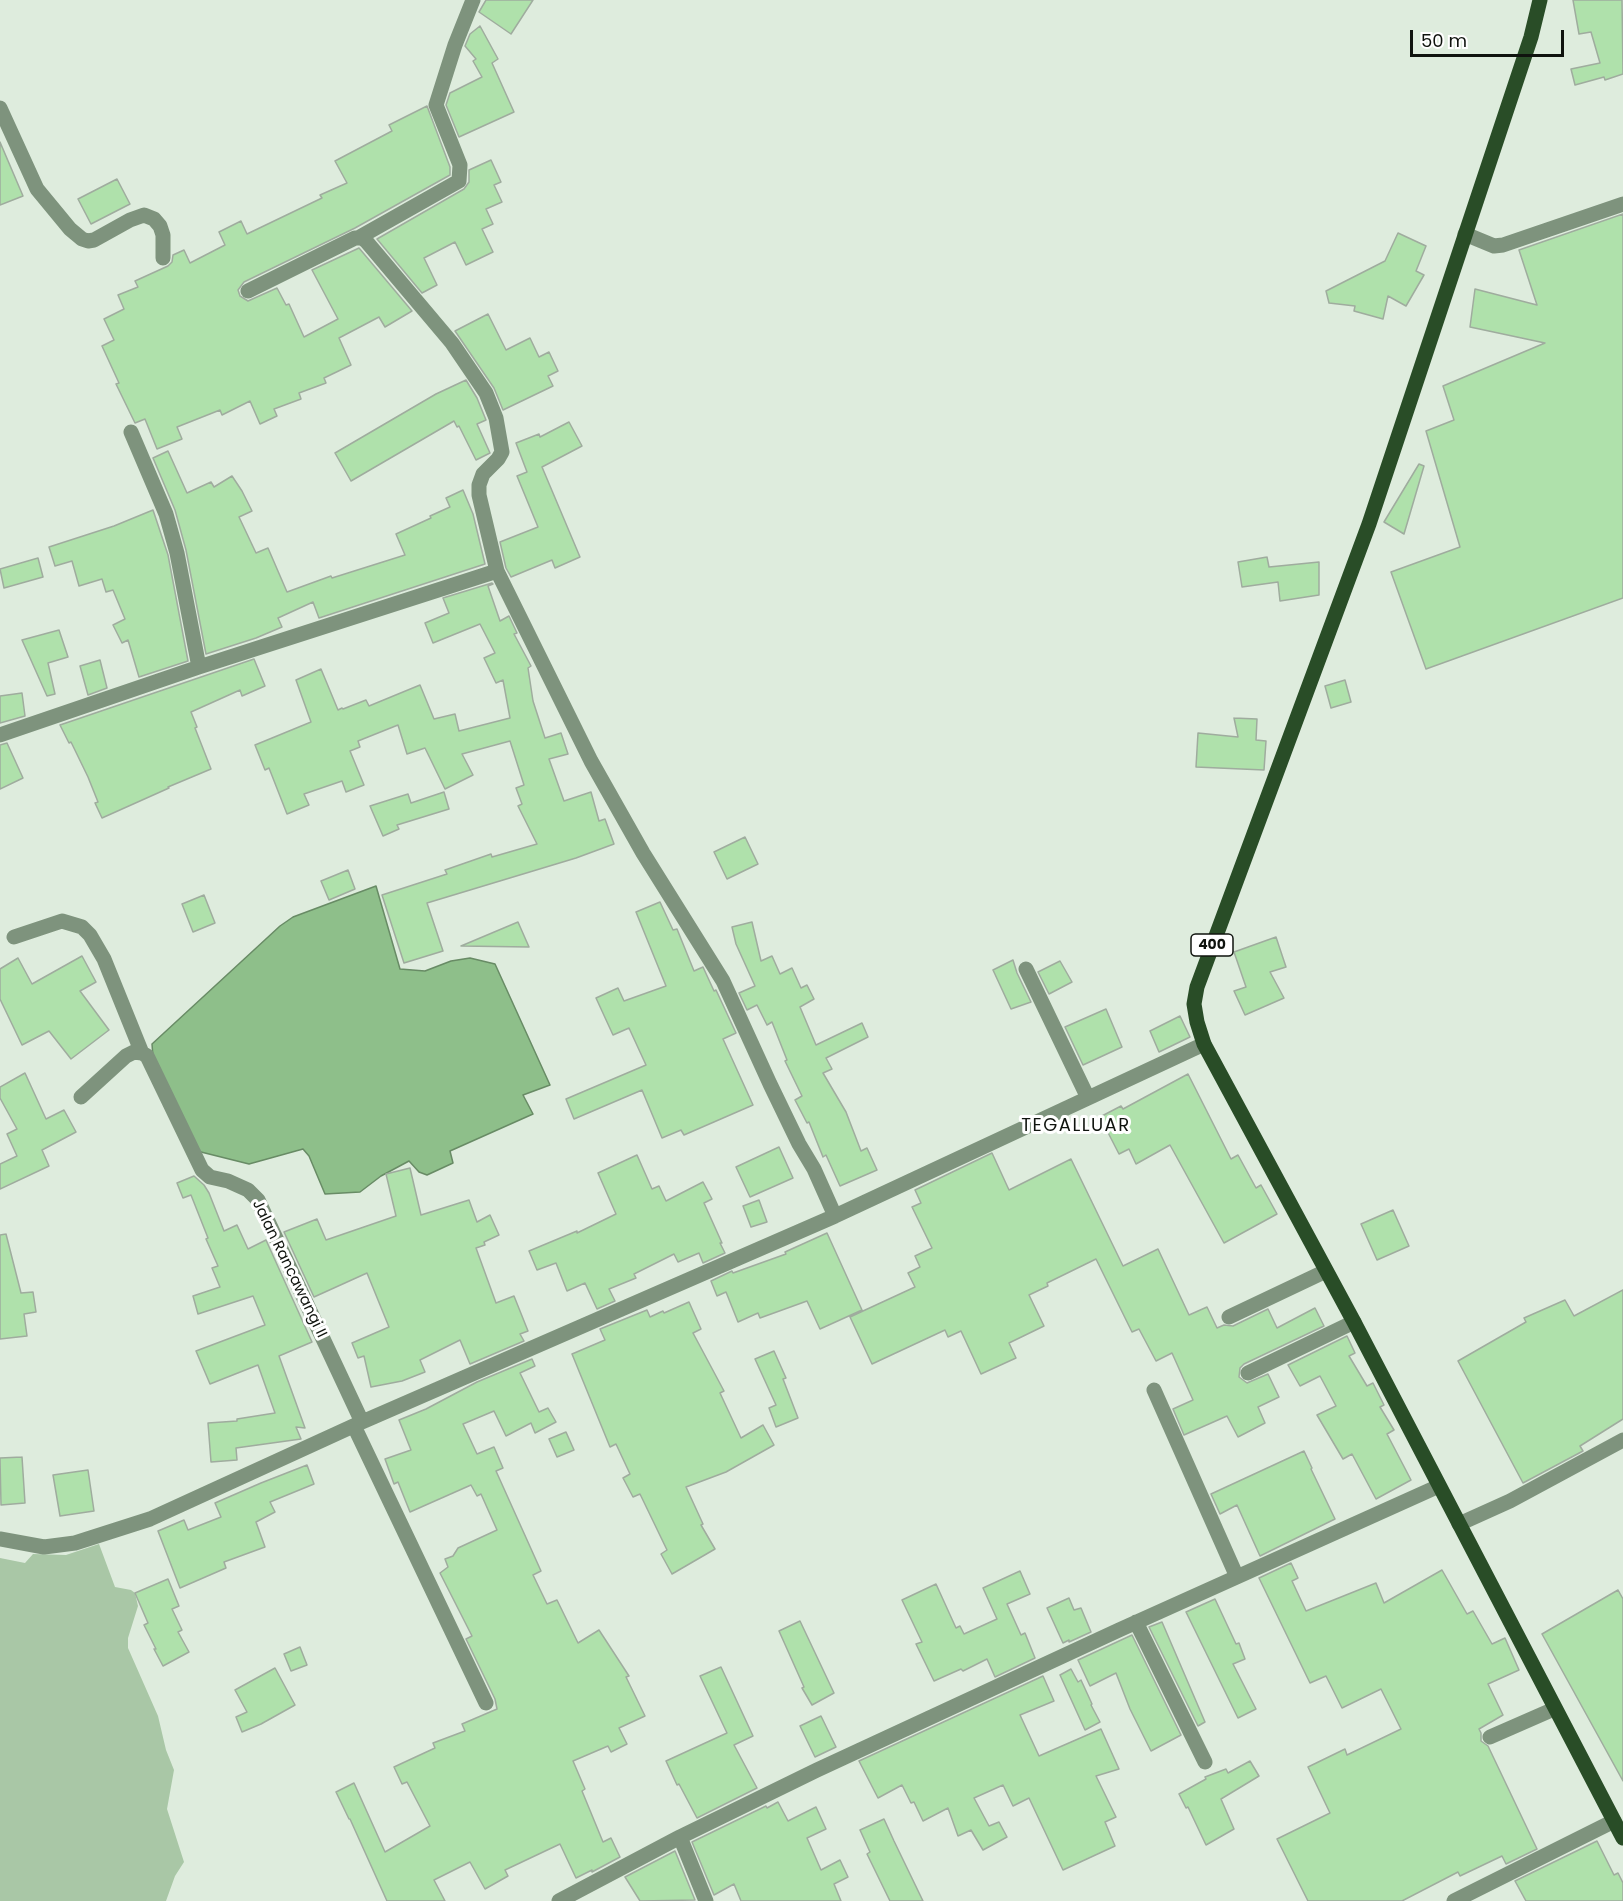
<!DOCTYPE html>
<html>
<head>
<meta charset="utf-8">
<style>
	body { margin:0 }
	#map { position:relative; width:1623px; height:1901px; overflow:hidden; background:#deecdd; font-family:Poppins,sans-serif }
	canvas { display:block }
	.scale { position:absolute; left:1410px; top:30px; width:154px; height:27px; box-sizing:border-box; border:3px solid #0f130e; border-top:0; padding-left:8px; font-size:18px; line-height:21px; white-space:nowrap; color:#0f130e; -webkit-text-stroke:4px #fff; paint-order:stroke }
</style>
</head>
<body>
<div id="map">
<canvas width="1623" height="1901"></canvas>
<div class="scale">50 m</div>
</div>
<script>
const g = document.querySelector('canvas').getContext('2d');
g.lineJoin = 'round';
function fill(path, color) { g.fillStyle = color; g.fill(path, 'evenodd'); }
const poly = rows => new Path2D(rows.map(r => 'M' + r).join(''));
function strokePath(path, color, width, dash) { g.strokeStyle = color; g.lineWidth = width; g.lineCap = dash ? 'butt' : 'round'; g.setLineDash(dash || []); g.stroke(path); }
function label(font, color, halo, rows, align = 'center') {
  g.font = font + ' Poppins,sans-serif'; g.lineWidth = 6; g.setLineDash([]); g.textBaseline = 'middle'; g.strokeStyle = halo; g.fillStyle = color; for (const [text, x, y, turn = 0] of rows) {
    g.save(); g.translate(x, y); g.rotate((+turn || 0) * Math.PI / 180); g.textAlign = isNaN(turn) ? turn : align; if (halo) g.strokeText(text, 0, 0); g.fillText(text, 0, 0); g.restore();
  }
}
const green = poly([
	[99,1544,115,1587,131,1590,135,1593,138,1606,128,1638,128,1648,158,1716,166,1750,174,1770,167,1809,184,1862,175,1876,166,1901,0,1901,0,1558,25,1563,33,1554,66,1555]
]);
const water = poly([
	[376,886,400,969,425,971,451,961,470,958,495,964,550,1085,523,1095,533,1114,450,1151,453,1163,427,1175,419,1172,409,1161,381,1176,360,1192,325,1194,309,1156,303,1149,249,1164,197,1151,153,1057,152,1044,280,926,293,917,376,886]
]);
const building = poly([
	[486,0,533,0,511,34,479,12,486,0],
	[1573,0,1622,0,1623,74,1605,80,1604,77,1575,85,1571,69,1600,63,1591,32,1579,34,1573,0],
	[480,26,498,59,492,63,514,112,459,137,446,105,450,93,482,77,473,61,476,59,465,46,470,34,480,26],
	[427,106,450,167,450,175,355,228,244,282,238,290,240,296,248,301,277,288,286,305,289,304,304,337,338,319,312,270,359,248,412,311,385,327,379,317,339,338,351,365,324,378,326,383,299,393,301,399,274,409,277,416,260,424,250,401,222,415,220,410,177,427,182,439,157,449,145,419,135,423,116,384,119,383,102,346,114,340,104,319,124,309,118,295,138,287,135,281,168,266,172,262,173,255,184,250,190,263,225,245,219,232,241,221,247,234,322,198,320,195,347,183,335,161,392,131,389,125,427,106],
	[0,142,23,196,0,205,0,142],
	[491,160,501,182,494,185,502,202,486,209,493,224,482,229,493,252,466,265,455,242,424,258,437,285,422,293,377,239,464,189,469,182,469,170,491,160],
	[117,179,130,204,91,224,78,199,117,179],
	[1623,214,1623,598,1426,669,1391,572,1460,547,1426,431,1454,420,1443,386,1545,343,1470,327,1475,289,1537,305,1519,250,1623,214],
	[1398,233,1426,246,1416,271,1424,275,1406,306,1388,296,1383,319,1354,311,1355,306,1329,303,1326,291,1385,261,1398,233],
	[488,314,506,350,530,338,539,357,549,352,558,371,548,376,553,386,503,410,494,388,455,331,488,314],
	[466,380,477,398,486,420,477,424,490,453,476,460,459,426,457,427,454,421,351,481,335,453,436,394,466,380],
	[569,422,582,446,542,467,580,557,555,568,552,560,511,577,506,568,500,542,538,527,517,476,527,472,516,443,539,434,540,437,569,422],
	[168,451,187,493,211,482,214,487,232,476,242,491,252,511,239,517,256,553,268,548,287,592,331,576,332,578,405,555,396,534,431,518,430,516,450,507,446,498,463,490,473,514,485,564,319,618,313,602,278,618,282,627,256,638,206,654,186,550,175,510,153,458,168,451],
	[1419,464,1424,466,1404,534,1384,522,1419,464],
	[153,510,168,555,188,661,139,677,128,640,122,643,113,625,125,619,113,590,106,592,102,579,79,586,72,561,55,566,49,547,114,526,153,510],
	[1267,557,1269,567,1319,562,1319,595,1280,601,1278,582,1242,587,1238,562,1267,557],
	[38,558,43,577,4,588,0,569,38,558],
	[492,583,493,584,488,586,500,621,509,616,517,633,514,634,531,666,528,668,533,701,545,738,561,733,568,754,549,759,564,801,591,792,599,821,605,819,614,844,576,858,427,903,443,951,404,963,382,895,447,874,445,870,491,854,492,857,537,844,518,806,522,804,516,788,524,785,510,741,462,754,473,775,445,789,425,748,407,754,398,725,358,741,360,747,350,751,364,785,346,792,342,781,304,794,309,805,287,814,269,768,265,770,255,745,311,722,296,680,321,669,338,710,342,708,343,709,366,700,369,706,420,685,434,719,455,714,459,731,510,718,503,680,496,683,484,658,495,653,480,624,433,643,425,623,449,613,443,598,492,583],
	[59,630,68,657,48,663,55,694,47,696,22,640,59,630],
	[254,659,265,686,242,696,240,690,191,712,197,727,195,728,211,769,168,787,169,788,102,818,95,803,98,802,88,777,71,742,69,743,60,725,254,659],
	[100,660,107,688,88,695,80,666,100,660],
	[1345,680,1351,702,1331,708,1325,686,1345,680],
	[22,693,25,716,0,723,0,696,22,693],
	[1234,718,1257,719,1256,740,1266,741,1264,770,1196,767,1198,733,1238,737,1234,718],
	[7,743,23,778,0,789,0,745,7,743],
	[444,792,449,809,397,825,399,829,383,836,370,806,408,794,411,803,444,792],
	[745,837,758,864,727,879,714,852,745,837],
	[348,870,355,889,329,900,321,881,348,870],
	[204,895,215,923,193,932,182,904,204,895],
	[660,902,673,930,677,929,694,971,703,967,714,991,716,990,736,1033,723,1039,753,1105,684,1135,681,1130,662,1138,642,1090,574,1119,566,1099,646,1065,629,1028,613,1035,596,998,618,988,624,1001,666,986,636,912,660,902],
	[518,922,529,947,461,946,518,922],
	[752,922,761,961,772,956,780,974,792,968,801,988,807,985,814,999,800,1007,816,1045,862,1023,868,1037,826,1058,832,1069,823,1073,846,1112,861,1151,867,1148,877,1170,840,1186,826,1155,823,1157,809,1122,807,1123,795,1100,802,1096,785,1061,787,1060,772,1022,767,1025,757,1005,747,1010,739,993,755,986,736,944,732,927,752,922],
	[1276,937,1286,967,1270,972,1284,998,1245,1015,1234,991,1246,987,1234,952,1276,937],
	[82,956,96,982,80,991,109,1030,71,1059,49,1031,22,1045,0,999,0,969,18,958,32,984,82,956],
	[1013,960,1017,973,1031,1002,1011,1009,993,970,1013,960],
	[1060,961,1072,982,1049,994,1038,972,1060,961],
	[1106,1009,1122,1047,1083,1065,1065,1027,1106,1009],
	[1180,1016,1190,1037,1159,1052,1150,1031,1180,1016],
	[25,1073,46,1119,64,1110,76,1132,42,1150,49,1166,0,1189,0,1164,17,1156,7,1134,17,1129,0,1098,0,1087,25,1073],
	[1188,1074,1231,1159,1238,1155,1256,1188,1261,1185,1277,1214,1224,1243,1170,1145,1136,1164,1129,1149,1119,1154,1100,1117,1121,1106,1123,1109,1188,1074],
	[779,1147,793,1178,750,1197,736,1167,779,1147],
	[992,1153,1009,1190,1071,1159,1123,1266,1158,1249,1189,1315,1207,1307,1217,1328,1224,1325,1233,1326,1268,1309,1277,1328,1315,1308,1324,1326,1244,1364,1240,1368,1239,1377,1247,1383,1268,1374,1279,1397,1258,1407,1265,1423,1238,1437,1227,1416,1184,1435,1173,1409,1193,1400,1172,1353,1156,1361,1139,1329,1132,1332,1096,1259,1047,1283,1048,1286,1029,1295,1044,1326,1009,1343,1016,1358,981,1374,961,1331,948,1337,945,1330,872,1364,850,1317,915,1287,908,1273,920,1267,915,1256,932,1248,912,1207,921,1203,915,1190,992,1153],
	[637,1155,652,1189,659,1186,666,1201,703,1182,712,1199,704,1203,722,1243,720,1243,725,1253,703,1263,699,1253,678,1262,674,1254,634,1274,636,1278,609,1289,615,1301,597,1309,585,1283,567,1291,556,1263,537,1270,529,1251,577,1231,577,1233,616,1214,598,1173,637,1155],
	[410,1168,421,1215,469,1200,477,1222,490,1215,499,1235,484,1242,485,1245,476,1248,496,1303,514,1296,528,1331,520,1334,524,1341,470,1364,460,1340,420,1360,425,1372,402,1381,371,1387,364,1356,358,1358,352,1343,389,1327,367,1273,314,1297,284,1232,317,1219,326,1240,396,1216,386,1174,410,1168],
	[194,1176,204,1185,209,1193,224,1231,237,1225,248,1249,266,1240,312,1342,279,1356,305,1428,296,1427,301,1439,236,1448,237,1460,211,1462,208,1423,237,1421,237,1419,275,1413,258,1365,210,1384,196,1351,265,1325,253,1296,198,1314,193,1296,220,1287,212,1268,218,1266,206,1239,208,1238,191,1195,183,1198,177,1183,194,1176],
	[759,1200,767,1222,751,1227,743,1206,759,1200],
	[1393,1210,1409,1246,1377,1260,1361,1224,1393,1210],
	[827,1233,862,1310,820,1329,807,1301,760,1318,758,1313,738,1322,726,1292,717,1296,711,1281,732,1271,733,1273,786,1254,785,1252,827,1233],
	[6,1234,21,1293,33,1292,36,1312,24,1314,27,1336,0,1339,0,1235,6,1234],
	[1623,1290,1623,1419,1580,1446,1583,1451,1523,1483,1458,1361,1526,1322,1524,1318,1565,1300,1574,1316,1623,1290],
	[689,1302,701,1329,693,1333,724,1391,720,1393,741,1438,763,1425,774,1445,726,1472,686,1487,703,1524,701,1525,715,1549,672,1574,661,1554,667,1550,640,1494,633,1497,623,1478,630,1474,616,1444,610,1447,572,1354,605,1340,600,1329,647,1310,650,1317,663,1311,664,1313,689,1302],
	[1347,1336,1355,1353,1349,1356,1367,1386,1373,1383,1384,1405,1380,1407,1394,1430,1387,1434,1411,1480,1376,1499,1352,1454,1343,1459,1317,1415,1336,1406,1320,1376,1300,1386,1288,1365,1347,1336],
	[774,1351,786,1378,783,1379,798,1418,776,1427,769,1408,776,1405,755,1359,774,1351],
	[532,1359,535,1366,520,1373,539,1412,548,1408,556,1422,535,1433,531,1423,506,1436,494,1411,463,1424,477,1454,494,1447,503,1468,496,1471,541,1571,533,1575,547,1604,557,1600,578,1643,599,1630,629,1676,626,1677,645,1716,619,1728,627,1744,611,1752,608,1746,573,1761,585,1789,582,1791,603,1842,611,1838,620,1857,592,1872,592,1870,576,1878,560,1844,505,1870,508,1876,485,1889,470,1862,434,1880,445,1901,387,1901,350,1819,349,1819,336,1792,354,1783,385,1852,430,1826,407,1782,402,1784,394,1767,435,1748,433,1743,465,1731,462,1724,497,1709,495,1699,466,1639,472,1636,440,1573,448,1567,445,1559,453,1556,458,1548,497,1530,481,1494,477,1496,471,1485,410,1512,398,1482,394,1484,385,1459,411,1450,399,1420,426,1409,477,1382,532,1359],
	[566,1432,574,1450,557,1457,549,1439,566,1432],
	[1304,1451,1312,1468,1311,1469,1335,1519,1260,1556,1237,1505,1220,1514,1211,1494,1304,1451],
	[22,1457,25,1503,1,1505,0,1458,22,1457],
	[307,1465,314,1484,270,1502,275,1512,256,1522,265,1547,224,1562,226,1568,180,1588,158,1531,184,1520,188,1530,221,1517,215,1503,261,1483,307,1465],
	[88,1470,94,1511,60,1516,53,1475,88,1470],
	[1291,1563,1298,1578,1292,1581,1306,1611,1376,1583,1384,1603,1442,1570,1467,1614,1473,1611,1492,1644,1505,1638,1519,1670,1488,1684,1503,1715,1479,1729,1481,1733,1481,1741,1488,1746,1537,1849,1506,1864,1502,1856,1460,1876,1458,1872,1402,1901,1308,1901,1277,1839,1330,1813,1308,1767,1345,1749,1347,1755,1401,1729,1381,1689,1342,1708,1326,1676,1310,1683,1259,1578,1291,1563],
	[1020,1571,1030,1594,1007,1604,1021,1635,1025,1633,1035,1658,995,1677,987,1659,963,1671,961,1669,934,1681,916,1644,922,1642,902,1600,936,1584,956,1628,960,1626,964,1634,997,1619,983,1588,1020,1571],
	[168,1579,179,1606,172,1609,182,1630,178,1632,189,1652,163,1666,154,1649,156,1649,144,1625,148,1623,135,1593,168,1579],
	[1618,1590,1623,1599,1623,1781,1542,1634,1618,1590],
	[1069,1598,1074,1610,1081,1608,1091,1632,1069,1642,1069,1640,1063,1643,1047,1608,1069,1598],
	[1215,1599,1236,1644,1239,1643,1245,1659,1233,1664,1256,1709,1238,1718,1186,1612,1215,1599],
	[800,1621,834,1693,812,1705,802,1688,804,1687,779,1631,800,1621],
	[1162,1622,1205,1722,1198,1726,1149,1627,1162,1622],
	[1132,1635,1181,1735,1151,1751,1130,1709,1116,1673,1090,1686,1078,1660,1132,1635],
	[300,1647,307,1665,291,1671,284,1654,300,1647],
	[721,1667,753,1736,734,1745,757,1788,697,1818,679,1784,677,1785,666,1761,727,1733,700,1676,721,1667],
	[275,1668,295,1705,261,1724,242,1732,236,1717,247,1712,235,1690,275,1668],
	[1071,1669,1078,1682,1081,1680,1092,1704,1091,1705,1100,1722,1085,1730,1060,1675,1071,1669],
	[1043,1676,1054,1701,1020,1715,1039,1756,1101,1729,1119,1769,1096,1776,1116,1817,1105,1822,1115,1846,1063,1870,1029,1798,1013,1806,1003,1785,974,1798,989,1826,999,1822,1007,1837,983,1850,971,1830,958,1836,948,1808,923,1821,914,1802,911,1803,902,1785,878,1798,859,1761,1043,1676],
	[821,1716,836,1747,815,1757,800,1726,821,1716],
	[1250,1761,1259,1776,1221,1799,1234,1829,1206,1845,1188,1807,1186,1808,1179,1794,1206,1779,1205,1777,1226,1769,1228,1773,1250,1761],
	[778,1802,788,1821,816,1807,826,1829,807,1838,821,1870,840,1860,848,1877,834,1884,841,1901,741,1901,734,1884,714,1895,692,1842,766,1806,767,1808,778,1802],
	[884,1819,894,1841,923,1901,890,1901,867,1854,870,1852,860,1830,884,1819],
	[1597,1841,1614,1875,1618,1873,1623,1883,1623,1901,1526,1901,1515,1881,1597,1841],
	[675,1851,695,1900,640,1901,625,1877,675,1851]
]);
const minor = poly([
	[0,108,37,189,70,229,82,239,88,241,94,240,130,220,144,215,154,219,160,226,163,235,163,258],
	[1465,234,1494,246,1503,245,1623,204],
	[358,238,459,181,460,165,436,105,455,45,473,0],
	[248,291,355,238,362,238,366,241,452,343,486,393,496,418,502,452,498,459,483,474,479,485,479,495,497,571,591,761,643,853,723,981,770,1084,799,1144,814,1169,835,1216],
	[131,432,166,514,177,553,199,667],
	[0,735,199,667,497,571],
	[14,937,62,921,82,927,90,935,104,959,142,1053],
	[1026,969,1088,1098],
	[81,1097,126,1056,134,1052,142,1053,147,1056,202,1170,210,1177,228,1181,248,1190,258,1200,362,1422],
	[1229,1317,1326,1271],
	[1248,1373,1354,1322],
	[1154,1390,1237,1577],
	[354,1426,486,1703],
	[1459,1524,1510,1501,1623,1440],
	[0,1539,44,1547,75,1543,150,1519,362,1422,835,1216,1204,1044],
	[1136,1622,1205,1762],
	[1490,1737,1554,1709],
	[680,1837,706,1901],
	[559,1901,680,1837,817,1770,1119,1630,1439,1486],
	[1454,1901,1614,1821]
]);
const major = poly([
	[1540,0,1531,37,1369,524,1197,987,1194,1004,1197,1022,1204,1044,1354,1322,1623,1838]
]);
const shields = [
	[1212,945,42]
];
const shieldNames = [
	["400",1212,945]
];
const streetNames = [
	["Jalan Rancawangi II",289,1269,64]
];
const quarterNames = [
	["TEGALLUAR",1076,1126]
];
fill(green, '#a9c7a6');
fill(water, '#8ebf8a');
strokePath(water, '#688b65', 1.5);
fill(building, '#afe1ab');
strokePath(building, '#9fac9e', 1.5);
strokePath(minor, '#7e937d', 15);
strokePath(major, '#294d27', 15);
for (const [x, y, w] of shields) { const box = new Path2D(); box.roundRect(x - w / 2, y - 11, w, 22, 4.5); g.fillStyle = '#fff'; g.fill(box); strokePath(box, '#0f130e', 1.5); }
label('bold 14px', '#0f130e', null, shieldNames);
label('15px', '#0f130e', '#fff', streetNames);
g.letterSpacing = '1.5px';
label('18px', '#0f130e', '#fff', quarterNames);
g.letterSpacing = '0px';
</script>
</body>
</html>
